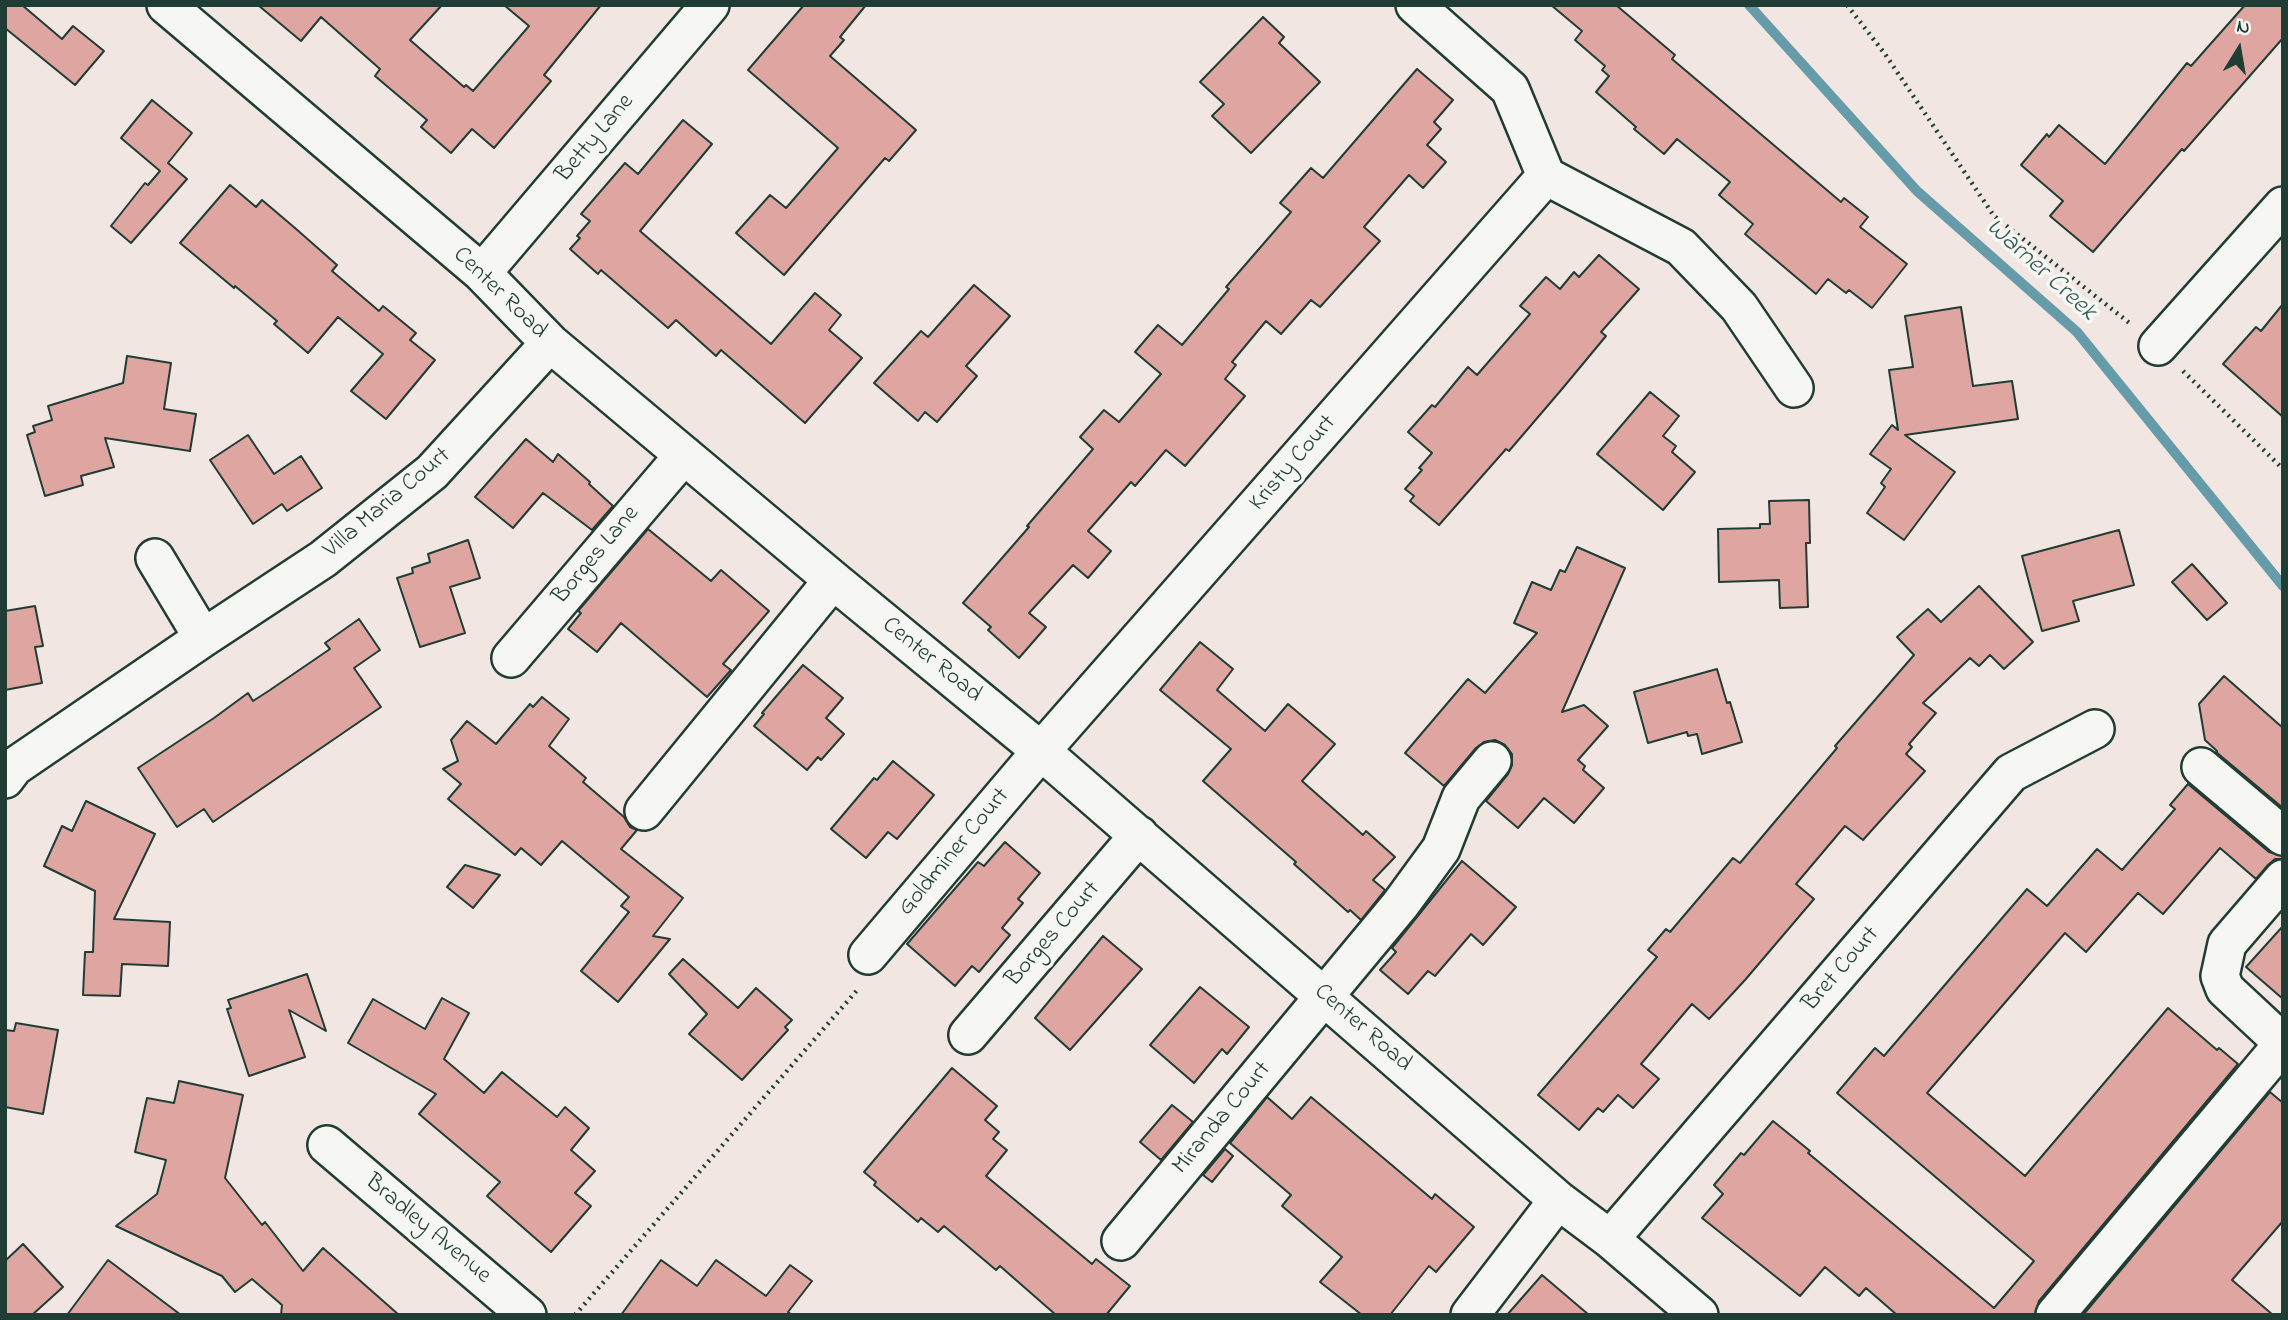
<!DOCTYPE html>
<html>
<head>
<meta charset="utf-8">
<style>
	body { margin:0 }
	#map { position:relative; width:2288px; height:1320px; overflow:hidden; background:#f1e6e2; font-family:"Indie Flower",sans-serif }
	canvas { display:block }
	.frame { position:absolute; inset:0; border:7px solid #1f3d34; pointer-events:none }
	.north { position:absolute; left:2204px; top:14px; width:70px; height:70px; -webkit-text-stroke:5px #f6f6f2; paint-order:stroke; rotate:11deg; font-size:19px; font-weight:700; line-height:28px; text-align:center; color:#1f3d34 }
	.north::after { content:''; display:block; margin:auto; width:24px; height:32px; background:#1f3d34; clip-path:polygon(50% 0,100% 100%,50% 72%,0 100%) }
</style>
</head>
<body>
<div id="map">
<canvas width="2288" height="1320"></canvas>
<div class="frame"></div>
<div class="north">N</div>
</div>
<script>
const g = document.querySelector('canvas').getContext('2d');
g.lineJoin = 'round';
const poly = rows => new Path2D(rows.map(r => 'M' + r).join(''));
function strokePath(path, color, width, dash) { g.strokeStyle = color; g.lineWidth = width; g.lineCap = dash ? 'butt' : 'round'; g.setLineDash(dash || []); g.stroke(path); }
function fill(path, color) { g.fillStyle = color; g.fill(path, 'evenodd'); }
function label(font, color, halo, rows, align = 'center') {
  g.font = font + ' "Indie Flower",sans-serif'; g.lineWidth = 7; g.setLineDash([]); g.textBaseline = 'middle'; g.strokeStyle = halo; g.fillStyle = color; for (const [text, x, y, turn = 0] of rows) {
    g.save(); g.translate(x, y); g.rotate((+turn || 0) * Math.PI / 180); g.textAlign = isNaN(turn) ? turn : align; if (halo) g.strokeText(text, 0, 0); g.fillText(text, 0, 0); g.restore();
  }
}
const stream = poly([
	[1749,5,1917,191,2077,332,2283,586]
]);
const building = poly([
	[5,5,22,5,62,39,73,26,104,51,75,85,5,28,5,5],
	[258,5,442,5,410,40,464,87,466,85,473,91,529,26,504,5,601,5,544,75,551,81,494,148,472,129,451,153,421,127,427,120,375,76,380,69,321,17,301,41,258,5],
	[804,5,866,5,840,37,844,40,830,56,916,130,889,161,885,158,784,275,736,233,770,195,786,208,838,148,748,70,804,5],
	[1551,5,1616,5,1675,55,1672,59,1841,202,1844,198,1868,217,1860,227,1907,264,1872,308,1849,290,1846,293,1828,279,1816,294,1745,234,1753,224,1719,195,1730,182,1677,139,1664,154,1634,129,1636,127,1596,92,1609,76,1602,70,1605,66,1575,40,1582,31,1551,5],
	[2245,5,2283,5,2283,38,2184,151,2182,149,2093,252,2050,216,2063,201,2021,165,2047,134,2049,137,2059,125,2105,164,2187,63,2191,66,2245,5],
	[1263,17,1284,37,1279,43,1320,82,1251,153,1212,116,1224,104,1200,82,1263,17],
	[1417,69,1453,100,1434,122,1441,129,1427,145,1446,162,1423,188,1409,175,1364,227,1380,241,1320,307,1311,300,1281,334,1266,321,1232,362,1236,365,1225,379,1245,396,1185,466,1166,450,1135,486,1131,482,1088,531,1111,551,1088,578,1073,565,1029,613,1046,627,1019,658,988,630,991,627,963,603,1029,527,1027,526,1093,449,1080,437,1104,410,1119,422,1161,374,1135,352,1158,325,1182,345,1229,289,1226,287,1291,212,1280,203,1311,168,1323,178,1417,69],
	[152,100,192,133,168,163,187,179,131,243,111,226,145,183,148,185,160,171,121,138,152,100],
	[683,120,712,144,640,231,771,344,815,293,841,315,829,330,862,358,805,423,721,350,716,356,676,320,668,328,601,270,598,274,570,249,580,238,577,236,590,221,581,214,625,163,638,174,683,120],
	[230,185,256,207,262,200,295,228,337,265,332,271,379,311,383,306,416,333,410,340,435,360,386,419,351,391,383,354,338,317,308,353,274,324,277,321,235,286,234,288,180,243,230,185],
	[1599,255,1639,289,1601,332,1606,336,1562,389,1509,451,1506,449,1439,525,1410,501,1414,496,1405,489,1422,470,1419,468,1432,453,1408,432,1432,405,1435,407,1468,367,1477,375,1530,314,1520,306,1546,277,1560,289,1574,272,1579,277,1599,255],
	[974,285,1010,316,966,366,977,376,937,422,925,412,918,421,874,383,921,331,928,337,974,285],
	[2283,304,2283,417,2223,364,2256,327,2261,331,2283,304],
	[1961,307,1973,386,2012,381,2018,419,1905,435,1955,472,1904,540,1867,513,1885,487,1881,483,1891,469,1870,454,1892,425,1898,430,1889,370,1913,367,1905,316,1961,307],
	[127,356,171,363,164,409,196,414,190,451,105,438,114,467,81,476,83,485,45,496,27,435,35,432,33,426,52,420,48,406,123,383,127,356],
	[1650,392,1679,416,1663,436,1676,446,1672,452,1695,472,1663,510,1597,454,1650,392],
	[248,435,274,474,301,456,322,488,287,511,282,504,253,524,210,460,248,435],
	[526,439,553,462,558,454,590,482,589,484,613,506,592,530,543,493,513,528,475,497,526,439],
	[1809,500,1810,543,1806,543,1808,607,1780,608,1779,580,1719,582,1718,529,1760,528,1760,524,1770,524,1769,501,1809,500],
	[648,529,711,581,721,570,769,611,723,664,731,670,707,697,621,623,597,652,568,629,581,613,578,611,648,529],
	[2119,530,2134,585,2073,601,2079,621,2042,631,2022,556,2119,530],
	[468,540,480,578,450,587,465,633,420,647,397,578,413,573,412,568,430,562,428,554,468,540],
	[1577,547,1625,568,1562,712,1584,705,1608,726,1578,760,1585,766,1583,770,1604,788,1574,823,1544,798,1518,828,1486,801,1508,774,1512,765,1512,754,1505,745,1495,740,1484,742,1476,748,1444,786,1405,753,1468,679,1485,693,1537,633,1514,623,1532,582,1551,590,1560,570,1565,572,1577,547],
	[2192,564,2227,603,2207,620,2172,582,2192,564],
	[1979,586,2033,642,2004,669,1990,655,1979,666,1970,658,1923,703,1936,713,1909,744,1912,747,1906,754,1925,771,1863,840,1845,826,1796,884,1814,899,1745,980,1709,1019,1692,1004,1641,1064,1659,1079,1633,1108,1618,1095,1603,1112,1598,1108,1579,1130,1538,1095,1657,957,1648,950,1666,929,1670,932,1733,858,1740,863,1837,748,1835,746,1914,655,1897,637,1928,609,1941,622,1979,586],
	[35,606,43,646,35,647,42,683,5,690,5,611,35,606],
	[359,619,380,650,354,668,381,707,213,822,204,809,177,827,138,768,214,718,248,693,253,701,270,690,330,649,325,643,359,619],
	[1200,642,1233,669,1217,690,1265,731,1288,704,1335,744,1302,781,1363,835,1366,831,1395,857,1373,880,1385,890,1361,920,1350,910,1348,912,1294,864,1296,862,1203,781,1231,749,1160,690,1200,642],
	[803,665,843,698,826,718,844,734,821,760,818,757,807,770,754,726,764,714,762,713,803,665],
	[1717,669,1727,703,1730,702,1742,742,1702,754,1697,734,1688,736,1687,732,1648,743,1634,692,1717,669],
	[2224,676,2283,728,2283,808,2216,752,2217,751,2205,740,2199,704,2224,676],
	[542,697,569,719,549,746,586,778,583,782,624,817,630,827,637,830,621,849,683,898,653,936,670,939,618,1002,581,971,629,912,621,906,629,897,562,841,541,865,521,848,515,855,448,799,461,784,443,769,458,761,451,740,467,721,496,744,530,704,533,707,542,697],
	[893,761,934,795,897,839,888,832,866,858,831,829,874,778,877,780,893,761],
	[2188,784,2269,852,2283,856,2283,859,2275,859,2268,865,2256,879,2220,848,2163,914,2138,893,2086,952,2065,933,1927,1093,2025,1176,2168,1008,2217,1050,2219,1048,2238,1064,2039,1301,2035,1315,1897,1315,1866,1288,1859,1296,1825,1267,1800,1296,1702,1218,1723,1194,1714,1185,1741,1153,1744,1155,1773,1121,1810,1151,1808,1153,1994,1308,2034,1261,1837,1093,1875,1048,1884,1056,2027,889,2047,906,2097,849,2122,870,2175,809,2170,805,2188,784],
	[86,801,155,834,114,919,170,922,168,966,122,964,120,996,83,995,85,952,93,952,95,891,44,866,62,826,72,831,86,801],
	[1005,842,1040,873,1018,899,1023,903,1002,928,1010,935,979,972,972,966,955,986,907,944,978,862,984,866,1005,842],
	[1462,861,1516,907,1483,945,1471,934,1435,976,1428,971,1408,994,1380,970,1396,952,1392,948,1462,861],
	[465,865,500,875,473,908,447,887,465,865],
	[2283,926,2283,999,2246,967,2283,926],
	[1103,936,1142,969,1070,1050,1035,1018,1103,936],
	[683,959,738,1008,756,988,792,1020,785,1027,788,1030,742,1080,689,1034,707,1014,669,974,683,959],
	[307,974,326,1031,289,1010,305,1057,249,1076,227,1009,231,1008,228,1000,307,974],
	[1200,987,1249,1027,1227,1054,1222,1049,1194,1083,1150,1045,1200,987],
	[442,998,469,1013,444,1059,484,1093,502,1072,557,1117,565,1107,589,1128,571,1150,595,1171,575,1193,591,1206,551,1252,487,1196,500,1182,419,1114,436,1094,348,1043,373,999,425,1029,442,998],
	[16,1023,58,1030,43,1114,5,1107,5,1030,14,1031,16,1023],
	[952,1068,997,1106,985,1120,999,1132,993,1139,1007,1150,986,1176,1092,1264,1096,1259,1130,1286,1106,1315,1056,1315,1000,1266,996,1270,944,1226,938,1232,921,1218,918,1222,874,1185,876,1182,864,1172,952,1068],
	[179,1081,243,1095,225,1178,262,1225,265,1222,303,1271,323,1248,399,1315,281,1315,282,1305,252,1279,235,1292,222,1276,116,1226,157,1194,166,1160,135,1152,147,1098,174,1103,179,1081],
	[2270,1092,2283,1103,2283,1221,2232,1280,2273,1315,2083,1315,2270,1092],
	[1267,1097,1292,1119,1311,1097,1432,1199,1435,1194,1474,1227,1436,1272,1429,1266,1390,1315,1362,1315,1320,1282,1342,1257,1282,1206,1291,1195,1230,1143,1267,1097],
	[1172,1105,1193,1122,1161,1160,1140,1142,1172,1105],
	[1225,1149,1233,1156,1212,1182,1203,1175,1225,1149],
	[23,1244,63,1287,32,1315,5,1315,5,1261,23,1244],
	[108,1260,181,1315,67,1315,108,1260],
	[661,1260,697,1286,716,1260,766,1296,790,1265,812,1281,788,1312,792,1315,621,1315,661,1260],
	[1542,1275,1589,1315,1507,1315,1542,1275]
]);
const path = poly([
	[1847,5,1885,54,1994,216,2132,325],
	[2183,371,2283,469],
	[575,1315,859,988]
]);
const minor = poly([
	[166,5,482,273,550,343,833,580,1041,751,1558,1200,1610,1239,1699,1315],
	[1415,5,1510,89,1546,176,1681,247,1739,307,1794,388],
	[482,273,710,5],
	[2158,346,2283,206],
	[155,558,203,638],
	[511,658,684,455],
	[2201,767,2283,836],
	[5,779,14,767,203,638,323,559,432,472,550,343],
	[644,811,833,580],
	[2283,879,2227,944,2220,976,2225,989,2283,1043],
	[868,955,1041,751,1546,176],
	[968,1035,1139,835],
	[327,1145,527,1315],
	[1610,1239,2011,773,2095,729],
	[1121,1241,1400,905,1441,849,1461,798,1492,761],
	[1470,1315,1558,1200],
	[2055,1315,2283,1044]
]);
const streetNames = [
	["Betty Lane",596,139,-50],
	["Center Road",499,294,44],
	["Kristy Court",1294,464,-49],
	["Villa Maria Court",388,504,-40],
	["Borges Lane",597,556,-50],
	["Center Road",931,661,39],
	["Goldminer Court",955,853,-50],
	["Borges Court",1054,935,-49],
	["Bret Court",1842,970,-49],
	["Center Road",1362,1029,41],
	["Miranda Court",1223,1119,-50],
	["Bradley Avenue",427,1230,40]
];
const waterNames = [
	["Warner Creek",2040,271,42]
];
strokePath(stream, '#669ca9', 10);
fill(building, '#dfa5a1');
strokePath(building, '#1f3d34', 2);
strokePath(minor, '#1f3d34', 42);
strokePath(path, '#1f3d34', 4.5, [2, 5]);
strokePath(minor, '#f6f6f2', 37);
label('24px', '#1f3d34', '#f6f6f2', streetNames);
label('italic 26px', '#375d5b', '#f6f6f2', waterNames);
</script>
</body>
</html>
